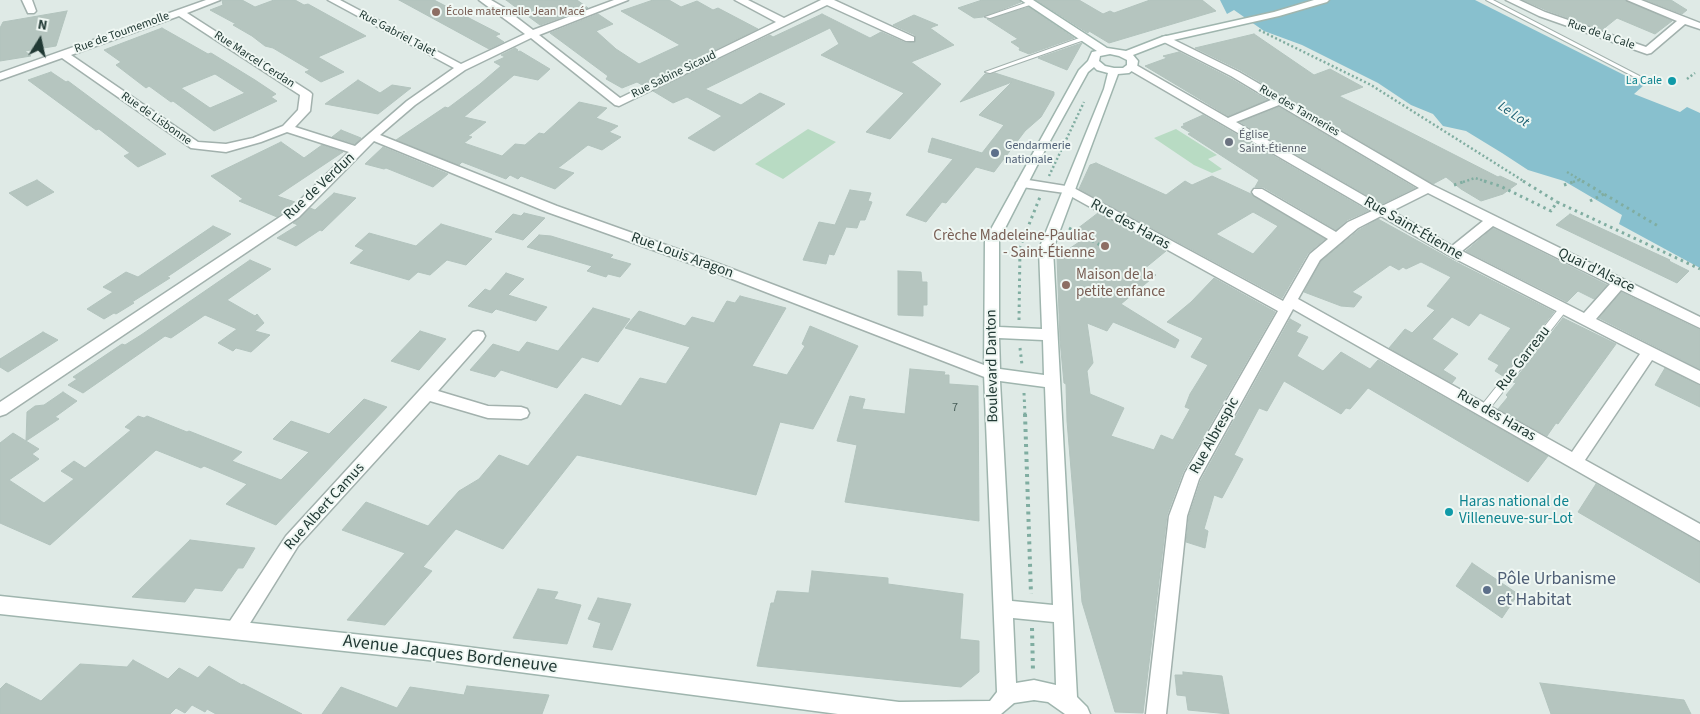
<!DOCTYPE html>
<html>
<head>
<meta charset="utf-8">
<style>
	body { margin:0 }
	#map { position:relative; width:1700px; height:714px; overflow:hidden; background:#dfeae6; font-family:"Source Sans 3",sans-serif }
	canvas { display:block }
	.north { position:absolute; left:15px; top:15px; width:50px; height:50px; -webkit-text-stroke:4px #eff7f3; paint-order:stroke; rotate:10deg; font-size:14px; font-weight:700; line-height:20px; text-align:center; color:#213934 }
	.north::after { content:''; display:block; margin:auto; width:18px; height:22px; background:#213934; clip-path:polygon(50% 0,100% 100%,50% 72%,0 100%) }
</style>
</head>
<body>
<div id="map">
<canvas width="1700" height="714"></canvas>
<div class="north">N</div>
</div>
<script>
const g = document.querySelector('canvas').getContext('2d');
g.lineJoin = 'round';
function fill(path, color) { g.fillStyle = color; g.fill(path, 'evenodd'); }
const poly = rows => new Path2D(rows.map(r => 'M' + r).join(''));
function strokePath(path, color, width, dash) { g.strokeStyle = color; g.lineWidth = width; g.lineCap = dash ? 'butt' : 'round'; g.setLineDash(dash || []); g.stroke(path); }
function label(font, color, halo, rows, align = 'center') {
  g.font = font + ' "Source Sans 3",sans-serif'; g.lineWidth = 4; g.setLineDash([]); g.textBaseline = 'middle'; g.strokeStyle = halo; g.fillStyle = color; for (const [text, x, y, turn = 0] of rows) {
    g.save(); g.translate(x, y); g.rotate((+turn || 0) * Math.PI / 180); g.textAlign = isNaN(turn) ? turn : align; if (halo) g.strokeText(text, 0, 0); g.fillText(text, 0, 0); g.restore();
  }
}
const green = poly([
	[808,129,836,142,783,179,755,164],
	[1176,129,1217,155,1208,159,1222,169,1212,173,1194,165,1154,138]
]);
const water = poly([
	[1220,0,1475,0,1644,85,1634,94,1680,112,1687,107,1700,113,1700,268,1619,224,1622,215,1564,181,1528,170,1502,153,1466,131,1443,126,1433,114,1411,105,1378,83,1302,45,1264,31,1234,10,1227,14]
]);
const building = poly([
	[222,0,242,0,255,7,274,0,295,0,304,5,308,4,366,36,318,57,344,72,321,82,305,72,310,70,273,48,265,46,252,36,233,25,236,24,210,10,223,5,222,0],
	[399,0,434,0,500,34,495,36,504,42,489,49,399,0],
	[506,0,577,0,588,8,540,25,506,0],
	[653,0,669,0,681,7,697,1,713,10,718,8,758,29,642,85,637,82,622,88,606,79,608,76,550,33,598,14,613,24,596,31,616,49,639,64,680,45,621,11,653,0],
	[982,0,1019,0,1021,2,983,17,974,18,958,8,982,0],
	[1036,0,1079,0,1103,14,1110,11,1114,13,1150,0,1202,0,1216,11,1109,43,1089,31,1088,33,1036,0],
	[1523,0,1625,0,1672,21,1655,34,1617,18,1602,30,1546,10,1523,0],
	[1646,0,1671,0,1687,10,1682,14,1646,0],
	[1029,7,1074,38,1029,54,1019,50,1020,48,1011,42,1018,39,987,19,1029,7],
	[67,11,56,46,25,51,31,56,0,61,0,28,3,22,67,11],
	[822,14,870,38,881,32,906,43,915,42,915,35,893,25,914,15,938,25,930,28,954,45,911,62,941,84,890,139,866,132,904,93,821,55,839,44,830,28,705,89,741,105,760,93,785,104,714,151,688,138,722,116,687,97,673,103,653,91,770,35,773,37,822,14],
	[162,28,208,54,211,53,255,80,276,94,271,97,277,101,214,131,173,101,171,102,149,86,146,88,116,65,121,62,104,50,162,28],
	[215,74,245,93,210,108,181,88,215,74],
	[1254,34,1314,75,1330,69,1363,87,1339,96,1498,177,1500,176,1517,184,1503,194,1481,201,1461,189,1446,177,1433,184,1240,70,1195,48,1254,34],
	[1082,43,1067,70,1038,58,1082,43],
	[515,48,518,50,516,52,520,51,550,69,538,80,514,75,464,117,486,122,468,136,472,137,464,143,502,156,515,144,525,145,539,133,544,134,579,102,607,108,596,118,618,126,609,132,621,137,602,150,588,145,558,168,574,173,555,189,521,176,518,179,510,175,506,179,462,162,459,165,396,140,445,107,448,108,480,84,501,66,494,62,505,57,501,55,515,48],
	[1179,52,1230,78,1267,100,1228,116,1145,66,1167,58,1163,56,1179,52],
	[51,72,66,82,68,81,166,154,138,167,124,156,130,153,99,129,96,130,28,80,51,72],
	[995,73,1054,92,1054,95,1041,117,1025,131,994,172,976,167,946,203,942,202,926,222,906,215,953,159,928,152,932,138,982,153,1004,125,979,115,1012,82,960,102,985,74,995,73],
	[358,80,380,93,392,85,411,88,378,114,325,104,358,80],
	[1279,107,1415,188,1382,204,1240,122,1279,107],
	[1203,115,1368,211,1347,220,1336,230,1263,187,1255,187,1259,180,1188,134,1191,133,1181,127,1185,125,1183,124,1203,115],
	[341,130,361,138,355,144,332,137,341,130],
	[281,142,304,158,322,145,343,152,277,196,295,202,277,217,239,201,243,199,211,176,281,142],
	[383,147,448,174,433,187,386,168,384,169,365,164,383,147],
	[1096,163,1166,195,1185,181,1192,185,1212,176,1251,194,1325,239,1308,253,1282,298,1079,189,1090,165,1096,163],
	[1253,212,1278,226,1253,254,1216,234,1253,212],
	[37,180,54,192,27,206,9,193,37,180],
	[850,190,871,193,868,201,872,202,865,220,860,220,857,228,846,227,834,255,829,254,826,264,803,260,819,222,835,225,850,190],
	[334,193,356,198,322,231,320,230,296,246,277,238,298,225,293,223,310,208,315,210,334,193],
	[524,213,545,218,523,240,495,232,513,214,521,216,524,213],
	[1098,213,1166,251,1144,269,1156,275,1121,304,1179,340,1175,348,1113,322,1107,331,1087,323,1093,363,1087,371,1090,394,1124,408,1111,436,1154,450,1161,435,1173,440,1190,409,1185,407,1190,394,1208,365,1191,357,1203,338,1167,322,1191,302,1214,278,1275,312,1183,472,1167,515,1143,713,1115,712,1082,602,1067,421,1066,384,1064,383,1060,340,1057,257,1088,236,1077,229,1098,213],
	[1570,214,1670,260,1669,261,1689,271,1677,283,1556,225,1570,214],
	[1378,219,1454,261,1554,312,1503,376,1495,371,1499,365,1488,359,1511,328,1480,313,1469,326,1452,317,1432,339,1458,354,1443,370,1456,378,1452,383,1389,348,1405,329,1412,333,1435,310,1427,306,1451,277,1421,262,1406,269,1403,267,1399,270,1390,265,1352,292,1362,297,1354,307,1341,306,1304,292,1321,261,1359,230,1378,219],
	[441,224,492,239,466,265,447,260,430,275,418,272,409,280,350,263,364,250,355,246,369,233,416,246,441,224],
	[213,226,231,234,167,277,170,278,132,302,134,303,116,314,114,313,104,319,87,309,113,292,103,287,126,272,138,277,213,226],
	[1493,228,1607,285,1594,299,1578,291,1567,302,1466,251,1493,228],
	[539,235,551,236,613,255,610,258,631,264,620,277,608,274,606,277,587,271,592,266,527,247,539,235],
	[250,260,271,269,227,300,255,316,257,314,264,323,255,331,270,335,251,352,236,348,233,351,218,343,237,329,205,315,171,338,165,336,83,393,68,385,77,379,73,377,122,344,125,345,141,335,250,260],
	[898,271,921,272,922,282,927,282,927,305,923,305,923,316,898,315,898,271],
	[506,273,524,279,508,295,547,307,536,321,496,309,492,313,468,306,485,289,490,291,506,273],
	[1621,292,1700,330,1700,369,1599,318,1621,292],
	[740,296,786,308,752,366,787,375,805,346,802,344,810,326,858,346,813,429,780,422,756,495,577,455,503,549,456,529,423,567,432,571,385,625,347,620,405,553,342,530,366,502,428,526,459,491,479,479,499,455,528,466,585,394,621,406,640,378,666,384,690,347,625,328,639,311,685,326,692,317,714,323,727,301,735,303,740,296],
	[593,308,630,319,598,362,582,357,557,388,501,370,495,377,470,370,493,344,519,352,527,342,558,351,593,308],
	[1563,318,1616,344,1558,424,1556,423,1547,436,1498,409,1508,397,1506,395,1516,383,1513,382,1563,318],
	[1290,319,1301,325,1296,332,1308,337,1297,356,1323,371,1341,352,1370,369,1378,360,1548,456,1528,482,1368,388,1350,409,1346,408,1341,414,1284,381,1267,411,1259,408,1234,455,1243,459,1222,498,1214,495,1204,529,1208,531,1205,548,1186,542,1189,516,1201,480,1290,319],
	[420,331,446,339,419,370,391,361,420,331],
	[43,332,58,340,8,372,0,367,0,359,43,332],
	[1665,368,1700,386,1700,407,1655,385,1665,368],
	[910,369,945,372,944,375,949,375,949,384,978,386,979,521,845,502,857,445,837,441,850,396,865,399,862,409,905,414,910,369],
	[63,392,77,401,55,417,59,419,26,441,39,449,32,454,39,459,9,480,44,503,74,479,61,471,74,461,85,468,131,430,125,427,138,416,144,418,147,416,187,432,189,431,242,452,232,461,281,480,309,452,273,439,291,421,329,434,364,399,387,407,276,525,226,504,247,484,204,466,201,468,156,450,50,545,0,523,0,443,13,433,26,441,27,412,35,406,44,405,63,392],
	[1596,484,1700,543,1700,583,1578,512,1596,484],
	[190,540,255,548,243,568,238,568,222,591,195,588,185,602,132,597,190,540],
	[1472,563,1518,594,1502,618,1456,586,1472,563],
	[812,571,888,578,888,584,963,594,960,639,979,641,979,672,961,687,757,666,771,603,774,603,777,591,809,593,812,571],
	[538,589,558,592,554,599,581,605,567,644,513,638,538,589],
	[598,598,631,604,612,650,593,647,601,623,588,619,598,598],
	[133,660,168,679,179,668,198,678,209,666,242,685,243,684,302,714,216,714,207,709,205,712,192,705,185,713,176,708,170,714,0,714,0,689,6,683,41,701,80,664,127,667,133,660],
	[1183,672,1222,676,1229,714,1188,710,1186,696,1177,695,1175,675,1183,675,1183,672],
	[1540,683,1684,700,1691,714,1551,714,1540,683],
	[467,686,549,695,542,714,322,714,341,687,397,708,410,687,464,695,467,686]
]);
const pathFar2 = poly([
	[1259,30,1371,85,1525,182],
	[1687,79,1695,73],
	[1567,172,1584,182],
	[1049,176,1084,102],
	[1463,182,1475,178,1488,182],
	[1573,182,1579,180]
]);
const pathFar1 = poly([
	[1484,181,1500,186,1551,211,1557,202,1700,269],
	[1523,181,1557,202],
	[1582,181,1658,226],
	[1454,185,1466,181],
	[1564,185,1576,181],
	[1590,201,1604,194],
	[1069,228,1102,246],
	[1019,320,1020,247,1040,197],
	[1020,348,1022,365],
	[1024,393,1025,415]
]);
const path = poly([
	[1025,414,1031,594],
	[1032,628,1033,672]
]);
const lane = poly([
	[1486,0,1493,0,1653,83,1648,84,1486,0],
	[1031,1,1034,3,1033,4,990,18,985,17,1031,1],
	[1085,36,1088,38,1087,39,990,73,985,72,1085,36],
	[1563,306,1567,309,1566,311,1487,412,1481,412,1479,409,1481,406,1560,307,1563,306]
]);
const street = poly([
	[22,0,32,0,36,11,34,13,28,13,22,0],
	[206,0,220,0,187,13,310,92,312,94,310,111,295,127,355,146,407,101,454,68,328,0,340,0,461,64,525,34,479,0,491,0,503,7,533,30,614,0,628,0,539,35,620,98,776,22,735,0,748,0,784,18,821,0,834,0,914,37,914,41,906,41,827,5,619,106,615,105,531,38,465,70,415,105,380,135,557,206,719,264,997,370,1000,374,997,378,992,380,987,378,709,270,547,212,374,141,299,217,6,414,0,416,0,402,289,211,349,152,287,132,261,142,226,152,191,148,62,58,0,80,0,73,206,0],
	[179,16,300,95,298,110,283,126,253,138,226,144,198,142,71,55,179,16],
	[1506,0,1519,0,1545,12,1646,47,1677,21,1627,0,1641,0,1700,23,1700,29,1685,24,1651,53,1647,54,1539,16,1506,0],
	[1166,36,1239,72,1432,185,1700,317,1700,328,1621,290,1596,319,1700,371,1700,384,1652,360,1585,460,1700,524,1700,541,1293,309,1199,479,1187,516,1166,714,1146,714,1169,516,1185,473,1278,311,1065,193,1022,187,1016,183,1022,179,1072,187,1283,301,1310,254,1328,239,1254,195,1252,192,1254,189,1262,189,1336,232,1348,222,1372,211,1128,69,1127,67,1128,65,1136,65,1228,118,1271,100,1231,76,1162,41,1162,37,1166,36],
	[1279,105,1419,188,1382,206,1236,122,1279,105],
	[1428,193,1483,221,1452,246,1392,211,1428,193],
	[1381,216,1448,255,1640,354,1572,452,1298,299,1320,260,1358,228,1381,216],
	[1493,226,1610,284,1584,313,1462,251,1493,226],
	[478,331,483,332,485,336,483,340,438,391,488,406,521,407,527,409,529,413,527,417,521,419,488,418,430,401,298,546,242,636,235,639,228,636,225,630,228,624,286,536,473,332,478,331]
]);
const secondary = poly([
	[1021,0,1033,0,1107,48,1126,51,1162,37,1274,12,1314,0,1329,0,1327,2,1279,16,1169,41,1133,55,1138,61,1137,67,1129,73,1118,74,1053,249,1077,697,1087,707,1090,714,1065,714,1048,702,1034,700,1014,703,1001,714,838,714,428,660,0,614,0,596,428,642,899,702,990,701,997,692,984,374,985,240,1079,70,1088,61,1092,52,1097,51,1021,0],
	[1110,54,1119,56,1127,60,1127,65,1123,68,1114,68,1105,66,1099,61,1100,56,1110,54],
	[1094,67,1097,70,1108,73,1104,89,1039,249,1042,329,999,327,999,240,1045,150,1088,72,1094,67],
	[999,338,1043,340,1044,375,1000,369,999,338],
	[1000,381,1045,387,1053,605,1012,601,1000,381],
	[1013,618,1054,622,1056,685,1034,680,1016,683,1013,618]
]);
const markers = [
	[436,12,5,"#8d6e63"],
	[1672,81,5,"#0f9aa8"],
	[1229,142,5,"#6b7280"],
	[995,153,5,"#5c6f8a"],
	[1105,246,5,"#8d6e63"],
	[1066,285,5,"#8d6e63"],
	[1449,512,5,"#0f9aa8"],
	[1487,590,5,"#5c6f8a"]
];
const farEducationnames = [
	["École maternelle Jean Macé",446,12]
];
const farStreetnames = [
	["Rue de Toumemolle",122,33,-20],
	["Rue Gabriel Talet",397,34,28],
	["Rue de la Cale",1601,35,19],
	["Rue Marcel Cerdan",254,60,33],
	["Rue Sabine Sicaud",674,75,-26],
	["Rue des Tanneries",1299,111,30],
	["Rue de Lisbonne",156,119,35]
];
const farCulturenames = [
	["La Cale",1662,81]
];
const farWorshipnames = [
	["Église",1239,135],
	["Saint-Étienne",1239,149]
];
const farServicenames = [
	["Gendarmerie",1005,146],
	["nationale",1005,160]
];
const numberNames = [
	["7",955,408]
];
const farWaternames = [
	["Le Lot",1513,115,34]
];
const streetNames = [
	["Rue de Verdun",320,187,-43],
	["Rue des Haras",1130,225,29],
	["Rue Saint-Étienne",1413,229,30],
	["Rue Louis Aragon",682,256,20],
	["Quai d'Alsace",1596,271,26],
	["Rue Garreau",1524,359,-52],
	["Boulevard Danton",993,366,-91],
	["Rue des Haras",1496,416,30],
	["Rue Albrespic",1215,436,-61],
	["Rue Albert Camus",325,507,-48]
];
const educationNames = [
	["Crèche Madeleine-Pauliac",1095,237],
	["- Saint-Étienne",1095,254],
	["Maison de la",1076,276,"left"],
	["petite enfance",1076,293,"left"]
];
const cultureNames = [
	["Haras national de",1459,503],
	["Villeneuve-sur-Lot",1459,520]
];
const nearServicenames = [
	["Pôle Urbanisme",1497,580],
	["et Habitat",1497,601]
];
const nearStreetnames = [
	["Avenue Jacques Bordeneuve",450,655,7]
];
fill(green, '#b8dbc3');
fill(water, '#88c0ce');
fill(building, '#b5c5bf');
strokePath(building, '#b2c3bd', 1);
strokePath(lane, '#a2b1ad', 2);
strokePath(street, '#a2b1ad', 3);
strokePath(secondary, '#9fb5ae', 3);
strokePath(pathFar2, '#80ada1', 2.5, [2, 2.5]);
strokePath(pathFar1, '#80ada1', 3, [2.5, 4]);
strokePath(path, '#80ada1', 4, [3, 4.5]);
fill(lane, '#fff');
fill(street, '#fff');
fill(secondary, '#fff');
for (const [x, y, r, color] of markers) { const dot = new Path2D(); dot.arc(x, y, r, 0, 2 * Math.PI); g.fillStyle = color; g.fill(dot); strokePath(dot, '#eff7f3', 2); }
label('12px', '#785e54', '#eff7f3', farEducationnames, 'left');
label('12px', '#213934', '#eff7f3', farStreetnames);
label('12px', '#0d838f', '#eff7f3', farCulturenames, 'right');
label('12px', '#5b616d', '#eff7f3', farWorshipnames, 'left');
label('12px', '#4e5e75', '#eff7f3', farServicenames, 'left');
label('12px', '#465c57', null, numberNames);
label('italic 14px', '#1d6173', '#eff7f3', farWaternames);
label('15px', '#213934', '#eff7f3', streetNames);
label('15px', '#785e54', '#eff7f3', educationNames, 'right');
label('15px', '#0d838f', '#eff7f3', cultureNames, 'left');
label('18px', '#4e5e75', '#eff7f3', nearServicenames, 'left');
label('18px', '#213934', '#eff7f3', nearStreetnames);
</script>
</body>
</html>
